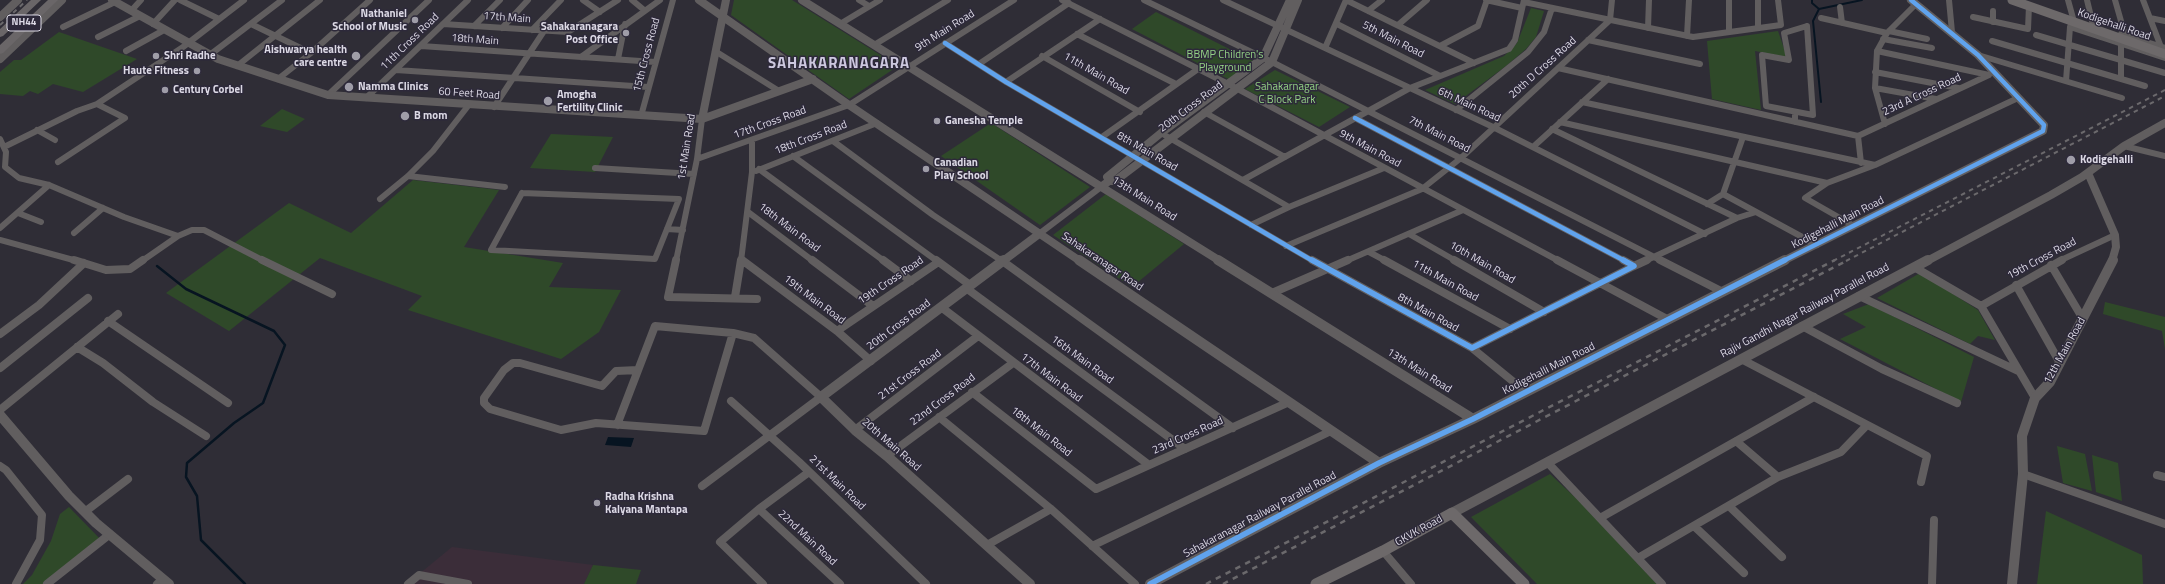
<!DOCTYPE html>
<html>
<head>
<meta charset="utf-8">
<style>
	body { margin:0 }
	canvas { display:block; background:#2f2d36 }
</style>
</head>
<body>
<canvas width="2165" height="584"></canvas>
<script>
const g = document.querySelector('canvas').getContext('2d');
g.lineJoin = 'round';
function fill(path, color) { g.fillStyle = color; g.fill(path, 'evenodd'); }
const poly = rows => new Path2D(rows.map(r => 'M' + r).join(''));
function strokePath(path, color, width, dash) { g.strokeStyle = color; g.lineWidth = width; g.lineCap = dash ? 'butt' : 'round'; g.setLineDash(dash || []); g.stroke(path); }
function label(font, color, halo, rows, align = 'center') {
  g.font = font + ' "Titillium Web",sans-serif'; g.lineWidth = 3; g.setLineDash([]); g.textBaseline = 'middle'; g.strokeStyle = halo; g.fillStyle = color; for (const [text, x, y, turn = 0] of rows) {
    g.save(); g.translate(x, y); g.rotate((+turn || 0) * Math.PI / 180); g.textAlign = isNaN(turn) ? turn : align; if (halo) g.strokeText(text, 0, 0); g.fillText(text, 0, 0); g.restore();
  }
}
const industrial = poly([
	[452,547,593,565,584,584,407,584]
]);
const green = poly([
	[734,0,792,0,898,66,849,99,731,15],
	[1531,8,1544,11,1536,37,1526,49,1506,66,1455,104,1425,90,1504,56,1517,43],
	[1156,12,1253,61,1230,80,1132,29],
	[1778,31,1787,57,1755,51,1761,110,1712,99,1707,41],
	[59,32,137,59,83,92,53,84,38,94,30,91,23,96,0,94,0,72,14,60,21,60],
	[1275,70,1350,107,1319,127,1245,89],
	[282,109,305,119,287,132,260,126],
	[991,123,1090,187,1040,225,941,156],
	[551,134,613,137,595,172,530,168],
	[413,180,499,190,464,247,563,263,549,287,621,290,599,332,561,359,408,310,422,296,320,258,229,331,166,293,289,203,351,233],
	[1106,194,1184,244,1132,287,1053,235],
	[1920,273,1978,310,1995,340,1978,336,1970,344,1877,298],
	[2105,302,2165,317,2165,349,2162,331,2103,314],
	[1869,304,1974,357,1961,402,1840,339,1866,327,1843,314],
	[2057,446,2085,454,2092,491,2063,483],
	[2092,455,2118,463,2122,501,2096,492],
	[1550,474,1581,503,1657,584,1537,584,1471,517],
	[69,507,103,542,49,584,23,584,32,575,51,541,60,514],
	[2046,511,2142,555,2143,584,2037,584],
	[593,565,641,570,636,584,584,584]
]);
const water = poly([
	[608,437,634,438,631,447,605,445]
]);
const streamFar1 = poly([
	[1812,0,1812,3,1819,9],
	[1821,102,1813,21,1819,9,1862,0]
]);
const stream = poly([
	[157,266,186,289,274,331,285,345,263,403,234,423,187,463,186,477,197,496,201,540,245,584]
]);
const minorFar1 = poly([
	[180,0,219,19],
	[583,0,600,12],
	[632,0,644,10],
	[859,0,869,6],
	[1062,0,1236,88,1559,261],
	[1144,0,1272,62,1662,261],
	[1223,0,1493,127,1705,234],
	[1486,0,1522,8],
	[1729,0,1729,32],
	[1758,0,1758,28],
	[1949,0,1952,32],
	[2087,0,2093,25],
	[2115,0,2125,35],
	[2143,0,2161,47],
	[1524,2,1693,37,1781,25,1778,0],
	[1840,7,1842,23],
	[131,11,141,0],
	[1368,11,1382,0],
	[1993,11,1993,22],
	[1973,17,2028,29,2029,6],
	[1821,18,1887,33],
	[2150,18,2165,21],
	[153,24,175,0],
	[251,24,311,53],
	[443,24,568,32,618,0],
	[840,24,880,0],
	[1337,24,1440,76],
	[1398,25,1427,0],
	[474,26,500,0],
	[1807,26,1813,115,1766,106,1762,55,1789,60,1784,33,1807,26],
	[63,27,115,2],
	[2070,27,2165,58],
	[502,28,528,0],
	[1648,28,1649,0],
	[532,30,561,0],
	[1889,31,1927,39],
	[1077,34,1176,84],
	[2121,34,2165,48],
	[2036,35,2165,73],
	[1687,36,1689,0],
	[98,37,140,16],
	[1883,39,1932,48],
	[1588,40,1700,64],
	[1992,41,2145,86],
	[945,43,1006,82,1313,261],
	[2121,44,2121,79],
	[874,45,948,0],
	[421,46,655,62],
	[1440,46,1478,26,1487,0],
	[1325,48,1346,0,1474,63],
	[126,51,164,30],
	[715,51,779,91],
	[1877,51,1887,33,1916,4],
	[211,54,282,0],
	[1978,55,2122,98],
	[1042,56,1140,112],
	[581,57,660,0],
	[618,59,625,24],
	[979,64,1069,3],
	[237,66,320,0],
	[1558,68,1858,136],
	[396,70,648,87],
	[1875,72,1958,88],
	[278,79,311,53,370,0],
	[2066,81,2070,27,2073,18,2068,0],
	[1006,82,1100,19],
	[1875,88,1936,99],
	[328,95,429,0],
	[366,98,468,0],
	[1582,102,1875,165],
	[494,107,544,31],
	[1456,110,1528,52,1544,32,1552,8],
	[1204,112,1285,157],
	[1795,112,1795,122],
	[641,116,673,0],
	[1355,118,1625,261],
	[1560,122,1827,183],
	[1885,124,1875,88,1877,51,1989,75],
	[1552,129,1737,218],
	[37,130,55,140],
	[1161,133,1289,207],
	[1858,136,1989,75],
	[1858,136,1861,163],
	[1102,137,1198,69],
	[1743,137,1723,194,1817,245],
	[0,139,6,152,5,167,19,178,49,185,124,217,178,236,142,261],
	[833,141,933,215,1002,261],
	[2124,146,2165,156],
	[4,147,77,111,97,104],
	[1533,147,1608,79],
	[793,156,937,261],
	[697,159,849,105,1014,0],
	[58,162,125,118,97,104,183,47,244,0],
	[595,168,694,174],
	[759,169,884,261],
	[756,171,877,123],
	[408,176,505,187],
	[1243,180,1410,88,1509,49,1515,40,1524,0],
	[522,193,679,199,655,259,491,250,522,193],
	[380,199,408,176,433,151,468,106],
	[1707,204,1723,194],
	[748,212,813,261],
	[18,213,41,222],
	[1251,225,1289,207,1384,168],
	[1854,226,1805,198,1827,183,1875,165,2018,98],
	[0,228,49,185],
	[667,229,683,230],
	[74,233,103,208],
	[1039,234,1101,187],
	[1409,234,1456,261],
	[178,236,192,230,204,230,264,261],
	[0,240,77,261],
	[1286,246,1422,189,1461,158,1610,20,1612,0],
	[1369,252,1386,261],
	[741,259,744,261],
	[676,261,697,159,702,119],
	[741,261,752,172,752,141],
	[1346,261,1463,210],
	[1645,261,1737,218,1756,212],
	[2059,261,2115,235]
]);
const minor = poly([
	[74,260,106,270,130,269,143,260],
	[262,260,332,294],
	[676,260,668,297,757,299],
	[742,260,837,331,871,361],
	[812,260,873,306],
	[883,260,911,281],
	[936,260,970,285],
	[1001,260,1233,428],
	[1312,260,1472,348,1634,266,1623,260],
	[1384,260,1510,329],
	[1454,260,1544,312],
	[1557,260,1667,319],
	[1660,260,1723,292],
	[2051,265,2083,319],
	[1634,266,1647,260],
	[1914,267,1981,306,2035,398],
	[2016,285,2060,363],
	[966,288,1185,449],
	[1272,293,1348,260],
	[1859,296,2018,371],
	[735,297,741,260],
	[1981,306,2062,260],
	[941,307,1149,465],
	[108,321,228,403],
	[1802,326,1882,369,1957,403],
	[837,331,937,263],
	[0,334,39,305,84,263],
	[77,347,103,363,153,402,206,436],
	[1472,348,1526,392],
	[1741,359,1927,456,1921,482],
	[0,368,88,298],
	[638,370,616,371,602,386,520,363,513,363,504,370,484,398,484,403,490,409,561,430,596,423,704,431,733,333],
	[972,392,1096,489,1289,402],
	[731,401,799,462,926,584],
	[0,410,118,314],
	[939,417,1051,509,1135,584],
	[617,425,655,326,733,333,754,338,821,397,702,486],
	[855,430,978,336],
	[887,456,1013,363],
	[1548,463,1662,584],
	[0,466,6,470,42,515,40,540,16,584],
	[2023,474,2165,524],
	[2157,475,2165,477],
	[1778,477,1841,452,1867,425],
	[1729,506,1782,557],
	[759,509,840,584],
	[86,511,128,479],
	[1600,518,1814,397],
	[1694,526,1744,573],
	[987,545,1051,509],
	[1092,546,1331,431],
	[1383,551,1411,584],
	[1638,558,1778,477,1736,441],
	[47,584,110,534],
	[157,584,163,579],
	[408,584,419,575,468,584],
	[763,584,720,542,759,509,809,472],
	[1932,584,1934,520]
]);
const tertiaryFar1 = poly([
	[112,0,218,59,328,95,702,119,813,79],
	[699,0,849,105,1080,261],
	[802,0,1220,261],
	[0,17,18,0],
	[0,59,62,0],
	[702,119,726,0],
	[2088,173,2115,235,2116,247,2112,261],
	[1109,181,1107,177,1161,133,1263,58,1290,0],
	[1101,187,1109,181,1115,181,1272,62,1298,0],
	[1003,261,1039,234],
	[1783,261,2043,131,2044,125,1978,55,1911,0],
	[1927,261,2051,195,2082,177,2124,146,2165,123]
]);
const tertiary = poly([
	[1004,260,821,397,855,430,887,456,1030,584],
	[1079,260,1379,463],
	[1218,260,1473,419],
	[0,415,69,496,96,523,169,584],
	[1452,513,1928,260],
	[1150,584,1379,463,1473,419,1785,260],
	[2012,584,2023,474,2022,436,2035,398,2050,382,2113,260]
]);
const secondaryFar1 = poly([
	[2012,0,2165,54]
]);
const secondary = poly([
	[1316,584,1383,551,1452,513,1524,584]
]);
const trunk = poly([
	[31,0,41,0,3,36,0,37,0,29,31,0],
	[48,0,58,0,3,53,0,54,0,45,48,0]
]);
const railFar1 = poly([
	[0,25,27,0],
	[1833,261,2165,90],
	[1846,261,2165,96]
]);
const rail = poly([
	[1206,584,1835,260],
	[1223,584,1848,260]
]);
const cyclewayFar1 = poly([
	[945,43,1006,82,1313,261],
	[1355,118,1625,261],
	[1783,261,2043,131,2044,125,1978,55,1911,0]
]);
const cycleway = poly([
	[1312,260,1472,348,1634,266,1623,260],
	[1150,584,1379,463,1473,419,1785,260]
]);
const markers = [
	[415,20,4,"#9f9da8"],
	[626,33,4,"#9f9da8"],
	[156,56,4,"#9f9da8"],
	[356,56,5,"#9f9da8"],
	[197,71,4,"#9f9da8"],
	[349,87,5,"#9f9da8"],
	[165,90,4,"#9f9da8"],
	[548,101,5,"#9f9da8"],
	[405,116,5,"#9f9da8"],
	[937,121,4,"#9f9da8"],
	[2071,160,5,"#9f9da8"],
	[926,169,4,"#9f9da8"],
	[597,503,4,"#9f9da8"]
];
const shields = [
	[24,23,34]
];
const shieldNames = [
	["NH44",24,23]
];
const poiNames = [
	["Nathaniel",407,14,"right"],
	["School of Music",407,27,"right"],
	["Sahakaranagara",618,27,"right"],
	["Post Office",618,40,"right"],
	["Aishwarya health",347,50,"right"],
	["care centre",347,63,"right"],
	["Shri Radhe",164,56],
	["Haute Fitness",189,71,"right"],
	["Namma Clinics",358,87],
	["Century Corbel",173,90],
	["Amogha",557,95],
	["Fertility Clinic",557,108],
	["B mom",414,116],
	["Ganesha Temple",945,121],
	["Kodigehalli",2080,160],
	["Canadian",934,163],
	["Play School",934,176],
	["Radha Krishna",605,497],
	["Kalyana Mantapa",605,510]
];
const streetNames = [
	["17th Main",507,18,4],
	["Kodigehalli Road",2114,25,19],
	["9th Main Road",945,31,-32],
	["18th Main",475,40,4],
	["5th Main Road",1393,40,27],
	["11th Cross Road",410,42,-44],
	["15th Cross Road",647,55,-75],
	["20th D Cross Road",1543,68,-42],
	["11th Main Road",1096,74,30],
	["60 Feet Road",469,94,4],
	["23rd A Cross Road",1922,95,-25],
	["6th Main Road",1469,105,25],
	["20th Cross Road",1191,107,-37],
	["17th Cross Road",770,123,-20],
	["7th Main Road",1439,135,27],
	["18th Cross Road",811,138,-21],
	["1st Main Road",687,147,-81],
	["9th Main Road",1370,149,28],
	["8th Main Road",1147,152,30],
	["13th Main Road",1144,199,32],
	["Kodigehalli Main Road",1838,223,-27],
	["18th Main Road",789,228,37],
	["19th Cross Road",2042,259,-28],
	["Sahakaranagar Road",1102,262,34],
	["10th Main Road",1482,263,30],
	["19th Cross Road",891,281,-34],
	["11th Main Road",1445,281,29],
	["19th Main Road",814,300,37],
	["Rajiv Gandhi Nagar Railway Parallel Road",1805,311,-28],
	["8th Main Road",1428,313,29],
	["20th Cross Road",899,325,-37],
	["12th Main Road",2065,351,-61],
	["16th Main Road",1082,360,36],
	["Kodigehalli Main Road",1549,369,-27],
	["13th Main Road",1419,371,32],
	["21st Cross Road",910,375,-37],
	["17th Main Road",1051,378,37],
	["22nd Cross Road",943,400,-37],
	["18th Main Road",1041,432,38],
	["23rd Cross Road",1188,436,-24],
	["20th Main Road",891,445,41],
	["21st Main Road",837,483,44],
	["Sahakaranagar Railway Parallel Road",1260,515,-28],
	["GKVK Road",1419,531,-29],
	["22nd Main Road",807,538,43]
];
const parkNames = [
	["BBMP Children's",1225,55],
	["Playground",1225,68],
	["Sahakarnagar",1287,87],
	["C Block Park",1287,100]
];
const districtNames = [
	["SAHAKARANAGARA",839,64]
];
fill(industrial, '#3b2d39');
fill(green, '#2f4929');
fill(water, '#071421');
strokePath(streamFar1, '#071421', 2);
strokePath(stream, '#071421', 2.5);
strokePath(minorFar1, '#615e5f', 6);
strokePath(minor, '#615e5f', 8);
strokePath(tertiaryFar1, '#615e5f', 8);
strokePath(tertiary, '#615e5f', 10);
strokePath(secondaryFar1, '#6d696a', 9);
strokePath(secondary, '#6d696a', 11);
fill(trunk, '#6a6668');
strokePath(railFar1, '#6b696c', 2, [4.5, 4.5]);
strokePath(rail, '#6b696c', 2.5, [5.5, 5.5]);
strokePath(cyclewayFar1, '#60a3ed', 4.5);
strokePath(cycleway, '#60a3ed', 5.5);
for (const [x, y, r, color] of markers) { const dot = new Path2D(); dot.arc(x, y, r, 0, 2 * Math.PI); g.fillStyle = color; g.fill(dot); strokePath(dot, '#2d293a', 1.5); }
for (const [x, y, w] of shields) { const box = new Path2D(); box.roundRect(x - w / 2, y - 8, w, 16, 3); g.fillStyle = '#2d293a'; g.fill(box); strokePath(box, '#dcd9e5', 1); }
label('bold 10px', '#dcd9e5', null, shieldNames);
label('bold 11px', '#dcd9e5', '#2d293a', poiNames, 'left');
label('11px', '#dcd9e5', '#2d293a', streetNames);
label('11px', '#94d285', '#2d293a', parkNames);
g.letterSpacing = '1px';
label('bold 15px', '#cdc8df', '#2d293a', districtNames);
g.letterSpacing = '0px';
</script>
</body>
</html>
